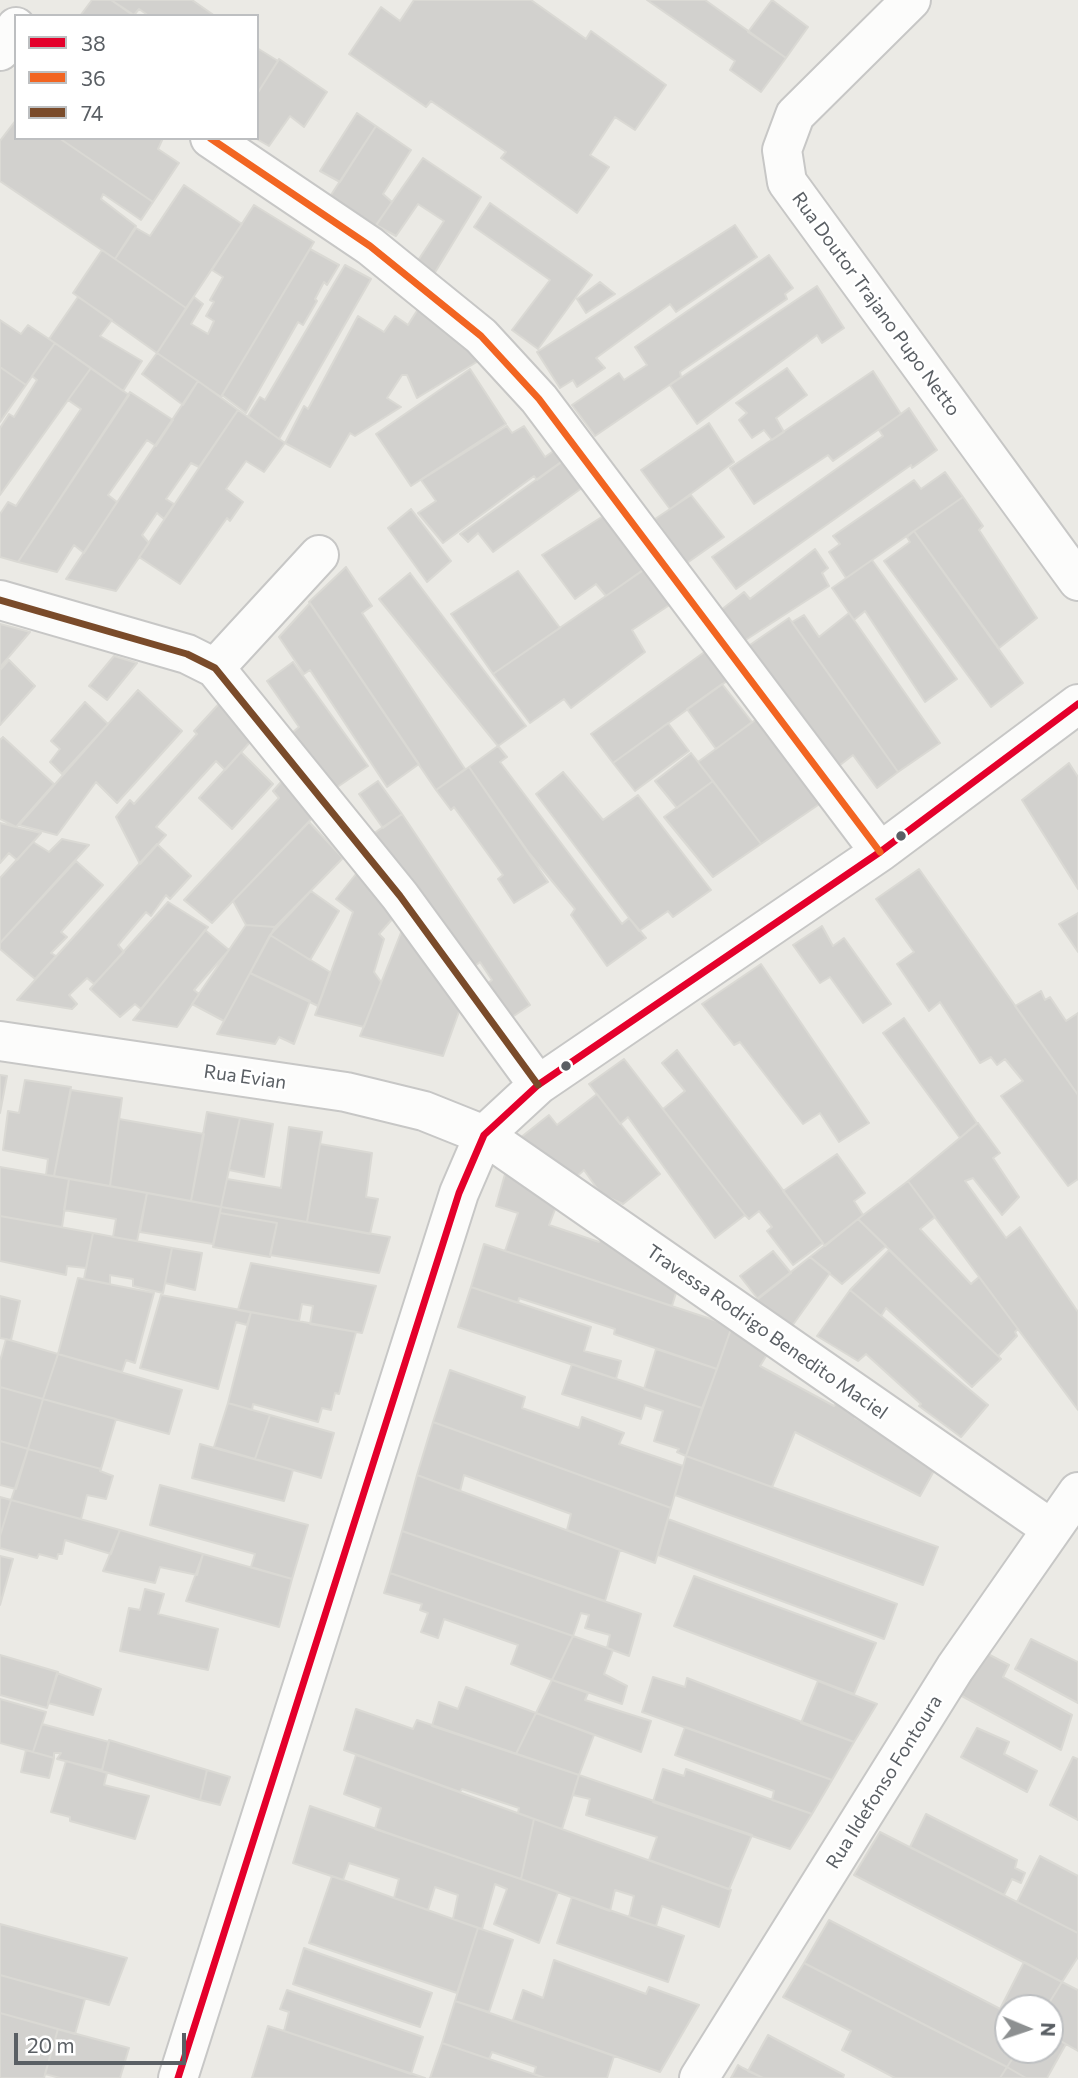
<!DOCTYPE html>
<html>
<head>
<meta charset="utf-8">
<style>
	body { margin:0 }
	#map { position:relative; width:1078px; height:2078px; overflow:hidden; background:#ebeae5; font-family:Commissioner,sans-serif }
	canvas { display:block }
	.legend { position:absolute; left:14px; top:14px; width:245px; height:126px; box-sizing:border-box; background:#fff; border:2px solid #bdbfc1; margin:0; padding:9px 12px; list-style:none; font-size:21px; color:#5a5f64 }
	.legend li { display:flex; align-items:center; gap:14px; height:35px }
	.legend b { width:35px; border:2px solid #bdbfc1 }
	.north { position:absolute; left:994px; top:1994px; width:70px; height:70px; box-sizing:border-box; background:#fff; border:2px solid #bdbfc1; border-radius:50%; rotate:92deg; font-size:19px; font-weight:700; line-height:28px; text-align:center; color:#5a5f64 }
	.north::after { content:''; display:block; margin:auto; width:24px; height:32px; background:#8d9091; clip-path:polygon(50% 0,100% 100%,50% 72%,0 100%) }
	.scale { position:absolute; left:14px; top:2033px; width:172px; height:32px; box-sizing:border-box; border:4px solid #5a5f64; border-top:0; padding-left:9px; font-size:21px; line-height:24px; white-space:nowrap; color:#5a5f64; -webkit-text-stroke:5px #fff; paint-order:stroke }
</style>
</head>
<body>
<div id="map">
<canvas width="1078" height="2078"></canvas>
<ul class="legend">
<li><b style="height:9px;background:#e4002b"></b>38</li>
<li><b style="height:9px;background:#f26522"></b>36</li>
<li><b style="height:9px;background:#7a4b2a"></b>74</li>
</ul>
<div class="north">N</div>
<div class="scale">20 m</div>
</div>
<script>
const g = document.querySelector('canvas').getContext('2d');
g.lineJoin = 'round';
function fill(path, color) { g.fillStyle = color; g.fill(path, 'evenodd'); }
const poly = rows => new Path2D(rows.map(r => 'M' + r).join(''));
function strokePath(path, color, width, dash) { g.strokeStyle = color; g.lineWidth = width; g.lineCap = dash ? 'butt' : 'round'; g.setLineDash(dash || []); g.stroke(path); }
function label(font, color, halo, rows, align = 'center') {
  g.font = font + ' Commissioner,sans-serif'; g.lineWidth = 5; g.setLineDash([]); g.textBaseline = 'middle'; g.strokeStyle = halo; g.fillStyle = color; for (const [text, x, y, turn = 0] of rows) {
    g.save(); g.translate(x, y); g.rotate((+turn || 0) * Math.PI / 180); g.textAlign = isNaN(turn) ? turn : align; if (halo) g.strokeText(text, 0, 0); g.fillText(text, 0, 0); g.restore();
  }
}
const building = poly([
	[92,0,111,0,134,16,80,16,92,0],
	[111,0,192,0,215,16,149,16,139,9,134,15,111,0],
	[414,0,531,0,586,39,591,31,666,85,635,130,615,117,590,155,609,167,577,213,501,158,506,152,431,101,426,107,349,54,381,7,400,21,414,0],
	[647,0,705,0,786,58,761,92,730,70,735,61,647,0],
	[772,0,808,27,786,58,748,32,772,0],
	[257,48,278,61,257,94,257,48],
	[279,59,327,92,304,127,290,116,269,146,255,138,257,94,279,59],
	[357,113,376,126,340,182,320,171,357,113],
	[16,120,16,138,59,138,153,202,141,220,103,194,101,199,136,226,115,259,0,181,0,141,16,120],
	[376,126,411,150,383,194,392,202,373,230,329,198,376,126],
	[59,138,163,138,158,149,179,163,153,202,59,138],
	[423,158,481,197,434,274,417,262,444,221,418,204,396,236,376,225,423,158],
	[184,185,242,224,186,308,115,259,136,228,150,236,184,185],
	[490,203,592,275,538,349,512,330,550,280,474,227,490,203],
	[254,205,314,242,221,397,157,353,194,297,203,304,191,324,208,334,214,321,206,316,214,302,210,300,223,277,212,270,254,205],
	[735,225,757,257,676,312,670,304,596,358,605,368,577,387,573,380,560,388,537,352,735,225],
	[310,249,339,265,327,285,324,282,315,299,317,301,303,325,298,322,246,413,222,395,310,249],
	[102,250,186,308,157,353,73,293,102,250],
	[769,255,793,288,785,294,787,299,680,372,681,377,595,436,572,405,619,373,624,380,647,365,635,347,769,255],
	[345,265,371,279,279,439,248,416,260,397,265,400,345,265],
	[600,282,615,294,586,313,577,299,600,282],
	[817,286,844,328,822,343,817,335,697,424,670,385,817,286],
	[78,297,112,320,100,336,142,361,123,391,49,339,78,297],
	[420,306,480,360,417,398,407,375,402,375,387,398,401,407,355,436,350,433,330,467,285,443,304,406,308,409,358,316,384,332,395,316,408,325,420,306],
	[0,320,21,334,28,325,55,343,26,385,0,367,0,320],
	[55,343,91,368,0,495,0,428,9,414,14,417,37,380,32,376,55,343],
	[157,353,198,381,183,405,142,374,157,353],
	[0,367,26,385,0,422,0,367],
	[91,368,129,395,18,562,0,557,0,514,8,502,16,506,81,409,68,400,91,368],
	[787,368,807,395,776,418,784,432,772,440,764,430,752,438,739,420,747,413,736,403,787,368],
	[470,369,506,424,411,486,376,434,470,369],
	[873,371,901,414,833,461,828,455,754,504,730,468,873,371],
	[198,381,238,410,199,467,191,463,166,499,174,504,164,519,157,513,142,535,149,543,116,591,66,579,198,381],
	[130,392,173,420,156,446,147,440,108,495,117,502,84,553,74,545,57,572,18,562,130,392],
	[909,408,937,450,912,468,911,465,736,589,712,557,883,436,879,430,909,408],
	[238,410,285,443,264,472,246,461,226,489,243,502,230,521,227,518,180,584,139,557,238,410],
	[709,423,734,462,670,509,641,470,709,423],
	[507,426,512,433,524,426,545,457,555,450,563,461,537,480,534,476,443,543,418,513,436,501,421,480,507,426],
	[568,457,586,485,493,552,478,533,468,542,460,534,568,457],
	[945,472,963,497,846,578,829,552,840,544,833,536,914,480,921,489,945,472],
	[691,495,724,537,687,563,655,519,691,495],
	[963,497,983,526,979,530,1037,618,999,648,914,531,963,497],
	[411,509,451,561,427,582,388,528,411,509],
	[608,513,650,565,606,596,596,584,575,599,542,555,608,513],
	[914,531,1023,683,991,707,884,561,910,542,907,537,914,531],
	[815,549,828,568,822,573,829,586,744,641,721,610,744,592,750,599,815,549],
	[872,560,957,679,925,702,865,611,854,620,832,588,872,560],
	[346,567,372,606,362,613,465,769,436,790,309,602,346,567],
	[645,569,671,604,632,630,645,652,571,708,564,699,530,723,493,674,645,569],
	[518,571,560,628,493,674,451,614,518,571],
	[410,573,526,726,498,746,379,599,410,573],
	[310,603,419,764,387,787,310,670,304,674,279,637,310,603],
	[849,613,940,743,898,772,792,622,804,615,819,637,849,613],
	[789,618,898,772,877,788,853,755,835,769,747,647,789,618],
	[0,624,30,632,0,667,0,624],
	[710,648,731,678,613,763,591,734,710,648],
	[114,656,137,663,107,700,89,686,114,656],
	[9,660,35,686,0,725,0,670,9,660],
	[293,662,368,766,333,790,293,732,299,727,267,681,293,662],
	[722,684,752,722,716,749,687,709,722,684],
	[138,690,182,731,117,803,96,782,57,835,19,825,138,690],
	[227,695,259,732,225,770,216,761,156,827,166,835,140,864,116,817,130,800,134,804,197,734,194,731,227,695],
	[85,702,108,724,62,774,50,762,60,749,51,741,85,702],
	[758,718,821,803,761,844,698,762,758,718],
	[668,723,689,751,635,791,613,763,668,723],
	[3,737,54,784,16,827,0,819,0,740,3,737],
	[498,746,507,757,500,762,622,924,629,918,646,938,607,966,571,915,575,909,529,853,469,767,498,746],
	[241,752,273,784,232,829,199,798,241,752],
	[691,753,713,781,677,808,655,781,691,753],
	[1069,763,1078,777,1078,889,1022,800,1069,763],
	[469,767,548,882,514,903,498,879,503,875,454,807,451,810,436,790,469,767],
	[563,772,603,820,638,795,711,890,673,917,668,911,639,931,536,794,563,772],
	[289,773,319,811,212,923,184,900,279,798,273,791,289,773],
	[378,781,402,814,383,828,359,794,378,781],
	[713,781,761,844,713,877,664,817,713,781],
	[402,814,530,1005,496,1028,483,1010,500,1000,487,984,492,980,480,962,461,977,367,838,402,814],
	[309,822,343,858,275,927,246,925,233,901,309,822],
	[0,823,16,827,41,833,17,860,9,853,0,863,0,823],
	[62,839,89,845,0,943,0,878,33,842,49,852,62,839],
	[157,844,191,876,170,899,166,895,151,916,146,912,118,945,124,952,94,984,87,978,69,995,77,1004,72,1009,17,1000,157,844],
	[76,861,103,885,61,932,67,937,51,953,56,956,35,979,0,949,0,943,76,861],
	[364,864,403,907,379,934,384,939,374,972,381,982,364,1027,315,1015,353,912,336,899,364,864],
	[919,869,1078,1095,1078,1179,1068,1186,1001,1096,1023,1081,1005,1059,997,1065,991,1057,980,1063,940,1002,929,1011,897,964,914,952,876,899,919,869],
	[311,891,339,911,310,960,270,935,311,891],
	[168,902,208,927,141,1009,135,1004,120,1017,90,989,168,902],
	[1078,913,1078,952,1059,924,1078,913],
	[408,915,465,1001,457,1007,460,1009,443,1056,360,1036,408,915],
	[246,925,275,927,224,1021,192,1004,246,925],
	[822,926,833,946,844,938,891,1004,863,1023,830,977,820,983,793,945,822,926],
	[205,930,229,950,194,990,199,994,177,1027,133,1020,205,930],
	[270,935,330,972,318,1006,250,973,270,935],
	[761,964,869,1123,839,1142,820,1113,803,1124,740,1042,734,1045,702,1004,761,964],
	[250,973,310,1001,294,1044,279,1037,275,1044,217,1034,250,973],
	[1041,991,1045,1000,1050,997,1066,1021,1078,1013,1078,1095,1015,1006,1041,991],
	[904,1018,977,1123,960,1138,883,1033,904,1018],
	[677,1050,823,1243,793,1265,767,1231,772,1227,759,1211,749,1219,745,1215,663,1109,685,1091,662,1063,677,1050],
	[624,1059,745,1215,715,1238,628,1117,620,1124,589,1084,624,1059],
	[0,1075,7,1076,0,1113,0,1075],
	[25,1080,71,1087,54,1176,46,1175,48,1159,3,1150,8,1111,19,1113,25,1080],
	[71,1090,122,1098,110,1186,54,1176,71,1090],
	[597,1094,660,1174,623,1204,601,1194,584,1170,574,1179,520,1138,549,1115,557,1125,597,1094],
	[207,1112,240,1118,221,1207,191,1201,207,1112],
	[240,1118,273,1124,264,1177,229,1170,240,1118],
	[119,1119,204,1134,191,1201,110,1186,119,1119],
	[978,1123,1000,1153,993,1158,1019,1197,1002,1215,973,1178,965,1181,1006,1238,1020,1227,1078,1312,1078,1410,908,1181,978,1123],
	[289,1127,322,1132,307,1222,221,1207,227,1179,281,1188,289,1127],
	[320,1144,372,1153,366,1197,378,1199,370,1234,307,1222,320,1144],
	[837,1154,865,1193,854,1201,863,1215,825,1246,783,1191,837,1154],
	[0,1167,69,1179,62,1227,0,1216,0,1167],
	[505,1174,556,1207,549,1225,599,1242,604,1235,679,1283,672,1306,505,1251,518,1213,496,1206,505,1174],
	[69,1179,147,1193,137,1241,113,1237,116,1219,64,1210,69,1179],
	[908,1181,935,1217,920,1229,971,1284,979,1277,1018,1329,1015,1332,1017,1336,998,1356,858,1219,908,1181],
	[147,1193,221,1207,213,1244,140,1232,147,1193],
	[221,1207,390,1237,379,1273,270,1255,277,1223,220,1213,221,1207],
	[220,1213,277,1223,270,1257,213,1247,220,1213],
	[0,1216,93,1233,86,1268,67,1266,66,1275,0,1261,0,1216],
	[858,1219,886,1246,842,1284,810,1257,858,1219],
	[93,1233,172,1248,163,1293,133,1286,133,1279,110,1275,110,1284,84,1279,93,1233],
	[484,1244,732,1326,717,1369,614,1334,615,1329,519,1298,518,1303,471,1287,484,1244],
	[172,1248,202,1253,195,1290,165,1283,172,1248],
	[889,1250,1001,1359,972,1387,886,1308,881,1316,850,1290,889,1250],
	[773,1251,791,1273,758,1299,740,1276,773,1251],
	[810,1257,830,1273,792,1326,754,1301,810,1257],
	[251,1263,376,1286,362,1333,310,1324,313,1306,302,1304,299,1321,238,1310,251,1263],
	[78,1278,154,1293,135,1363,126,1360,122,1372,58,1354,78,1278],
	[471,1287,591,1327,584,1351,621,1361,616,1379,458,1327,471,1287],
	[850,1290,988,1405,961,1437,919,1406,921,1404,866,1354,858,1361,817,1336,850,1290],
	[161,1295,251,1312,247,1325,236,1322,218,1389,140,1368,161,1295],
	[0,1296,20,1301,11,1340,0,1338,0,1296],
	[251,1312,356,1332,339,1394,335,1393,331,1410,322,1408,318,1422,253,1404,252,1410,228,1403,251,1312],
	[732,1326,771,1348,760,1366,834,1406,841,1395,862,1409,855,1418,940,1460,920,1496,795,1432,772,1487,686,1456,732,1326],
	[6,1339,58,1354,43,1399,0,1387,0,1361,6,1339],
	[656,1349,717,1369,702,1408,644,1389,656,1349],
	[58,1354,182,1390,169,1434,43,1399,58,1354],
	[572,1364,702,1408,686,1456,677,1452,679,1449,654,1441,663,1411,645,1405,641,1419,562,1394,572,1364],
	[450,1370,525,1397,522,1408,579,1428,582,1417,624,1433,619,1444,683,1466,671,1508,433,1422,450,1370],
	[0,1387,43,1399,28,1449,0,1441,0,1387],
	[43,1399,116,1419,101,1469,28,1449,43,1399],
	[228,1403,270,1415,255,1459,214,1447,228,1403],
	[270,1415,334,1433,321,1478,255,1459,270,1415],
	[433,1422,671,1508,655,1563,567,1530,571,1514,464,1475,460,1491,417,1475,433,1422],
	[0,1441,28,1449,16,1489,0,1485,0,1441],
	[200,1444,293,1470,284,1501,192,1478,200,1444],
	[28,1449,101,1469,100,1471,113,1476,106,1499,87,1495,81,1519,11,1500,28,1449],
	[686,1456,938,1547,923,1585,675,1495,686,1456],
	[417,1475,620,1550,605,1601,402,1531,417,1475],
	[160,1485,308,1525,292,1579,251,1567,255,1554,150,1525,160,1485],
	[0,1497,11,1500,0,1536,0,1497],
	[11,1500,120,1530,111,1554,65,1540,62,1554,58,1554,57,1559,39,1554,37,1558,0,1548,0,1536,11,1500],
	[668,1519,897,1604,884,1639,658,1555,668,1519],
	[120,1530,203,1554,197,1575,160,1567,155,1583,103,1571,120,1530],
	[402,1531,641,1614,629,1656,607,1648,610,1635,585,1628,589,1615,581,1613,573,1636,390,1573,402,1531],
	[203,1554,292,1579,279,1627,186,1601,203,1554],
	[0,1556,13,1559,0,1605,0,1556],
	[390,1573,573,1636,552,1680,511,1664,518,1645,444,1619,438,1638,421,1632,428,1613,420,1610,422,1604,384,1593,390,1573],
	[694,1576,876,1643,854,1694,674,1626,694,1576],
	[145,1589,164,1594,158,1614,218,1629,208,1670,120,1651,129,1608,140,1610,145,1589],
	[573,1636,613,1650,604,1674,627,1686,622,1704,552,1680,573,1636],
	[1031,1639,1078,1662,1078,1703,1015,1669,1031,1639],
	[986,1653,1009,1665,1003,1677,1072,1715,1061,1750,960,1695,986,1653],
	[0,1655,58,1672,47,1708,0,1695,0,1655],
	[57,1673,101,1689,93,1715,48,1703,57,1673],
	[653,1677,685,1687,687,1678,854,1742,832,1780,642,1712,653,1677],
	[552,1680,588,1693,585,1700,651,1721,641,1752,536,1713,552,1680],
	[818,1681,877,1704,854,1742,801,1723,818,1681],
	[466,1687,536,1713,516,1754,432,1726,439,1702,458,1709,466,1687],
	[0,1699,46,1712,33,1752,0,1743,0,1699],
	[356,1709,413,1729,417,1720,579,1775,562,1829,518,1813,519,1808,462,1789,460,1792,344,1750,356,1709],
	[536,1713,594,1735,579,1775,516,1754,536,1713],
	[42,1724,109,1742,102,1770,57,1759,61,1753,54,1753,54,1758,33,1752,42,1724],
	[685,1727,832,1780,812,1814,772,1800,774,1791,675,1755,685,1727],
	[977,1728,1009,1742,1004,1754,1037,1771,1027,1792,961,1757,977,1728],
	[109,1740,207,1770,200,1800,102,1771,109,1740],
	[26,1750,54,1758,49,1778,21,1772,26,1750],
	[356,1755,534,1819,521,1879,375,1829,381,1808,344,1794,356,1755],
	[1073,1757,1078,1759,1078,1820,1050,1805,1073,1757],
	[66,1761,107,1773,104,1785,149,1796,135,1839,70,1821,70,1817,51,1812,66,1761],
	[663,1769,684,1776,686,1769,812,1814,790,1849,653,1802,663,1769],
	[207,1770,230,1777,220,1805,200,1800,207,1770],
	[579,1775,752,1835,729,1889,649,1860,657,1837,586,1815,590,1799,573,1795,579,1775],
	[310,1806,558,1892,539,1943,494,1924,507,1889,495,1884,482,1929,453,1919,458,1895,435,1887,428,1910,394,1898,399,1879,349,1863,343,1880,293,1863,310,1806],
	[926,1814,1017,1860,1015,1868,1025,1873,1021,1883,1012,1879,1004,1895,910,1847,926,1814],
	[534,1819,731,1890,719,1927,662,1906,656,1926,629,1917,634,1896,615,1890,610,1911,521,1879,534,1819],
	[880,1832,1078,1933,1078,1957,1062,1982,854,1875,880,1832],
	[1040,1856,1078,1876,1078,1933,1017,1902,1040,1856],
	[332,1876,478,1928,457,1993,309,1943,332,1876],
	[572,1897,684,1936,668,1982,557,1943,572,1897],
	[829,1920,1008,2013,1008,2050,1018,2050,1007,2067,804,1963,829,1920],
	[0,1924,127,1958,109,2005,0,1975,0,1924],
	[478,1928,513,1940,489,2012,455,2001,478,1928],
	[304,1948,432,1993,420,2027,293,1984,304,1948],
	[554,1960,646,1994,649,1987,699,2005,660,2072,513,2020,523,1990,543,1998,554,1960],
	[1024,1962,1062,1982,1046,2008,1008,2008,1008,2013,1000,2009,1024,1962],
	[804,1963,1007,2067,1000,2078,895,2078,842,2050,851,2031,783,1997,804,1963],
	[0,1975,85,1999,75,2034,0,2013,0,1975],
	[1062,1982,1078,1990,1078,2051,1050,2035,1050,2008,1046,2008,1062,1982],
	[287,1990,423,2037,411,2074,284,2031,289,2012,280,2009,287,1990],
	[455,2001,614,2056,607,2078,545,2078,534,2074,536,2067,492,2052,489,2059,442,2043,455,2001],
	[0,2013,58,2029,44,2078,0,2078,0,2013],
	[268,2026,284,2031,425,2078,252,2078,268,2026],
	[58,2029,129,2048,120,2078,60,2078,45,2074,58,2029],
	[768,2035,844,2075,843,2078,763,2078,748,2071,768,2035],
	[1050,2035,1066,2044,1047,2078,1026,2078,1007,2067,1018,2050,1050,2050,1050,2035],
	[442,2043,489,2059,545,2078,430,2078,442,2043],
	[738,2065,743,2068,763,2078,731,2078,738,2065],
	[1007,2067,1026,2078,1000,2078,1007,2067]
]);
const minor = poly([
	[911,0,795,115,782,150,787,182,1078,581],
	[210,138,370,246,481,336,539,399,880,852],
	[0,600,187,654,215,668,400,896,538,1085],
	[215,668,319,555],
	[0,1041,346,1092,424,1111,484,1135,1050,1528],
	[178,2078,459,1193,484,1135,538,1085,880,852,1078,704],
	[699,2078,955,1668,1078,1492]
]);
const tertiary = poly([
	[0,51,16,27]
]);
const bus1 = poly([
	[178,2078,459,1193,484,1135,538,1085,880,852,1078,704]
]);
const bus2 = poly([
	[210,138,370,246,481,336,539,399,880,852]
]);
const bus3 = poly([
	[0,600,187,654,215,668,400,896,538,1085]
]);
const markers = [
	[901,836,6,"#5a5f64"],
	[566,1066,6,"#5a5f64"]
];
const streetNames = [
	["Rua Doutor Trajano Pupo Netto",876,304,54],
	["Rua Evian",245,1077,8],
	["Travessa Rodrigo Benedito Maciel",767,1332,35],
	["Rua Ildefonso Fontoura",884,1782,-58]
];
fill(building, '#d2d1ce');
strokePath(building, '#dad9d4', 2);
strokePath(minor, '#c7c7c6', 42);
strokePath(tertiary, '#c7c7c6', 42);
strokePath(minor, '#fcfcfb', 38);
strokePath(tertiary, '#fcfcfb', 38);
strokePath(bus1, '#e4002b', 7);
strokePath(bus2, '#f26522', 7);
strokePath(bus3, '#7a4b2a', 7);
for (const [x, y, r, color] of markers) { const dot = new Path2D(); dot.arc(x, y, r, 0, 2 * Math.PI); g.fillStyle = color; g.fill(dot); strokePath(dot, '#fff', 2.5); }
label('19px', '#5a5f64', '#fff', streetNames);
</script>
</body>
</html>
